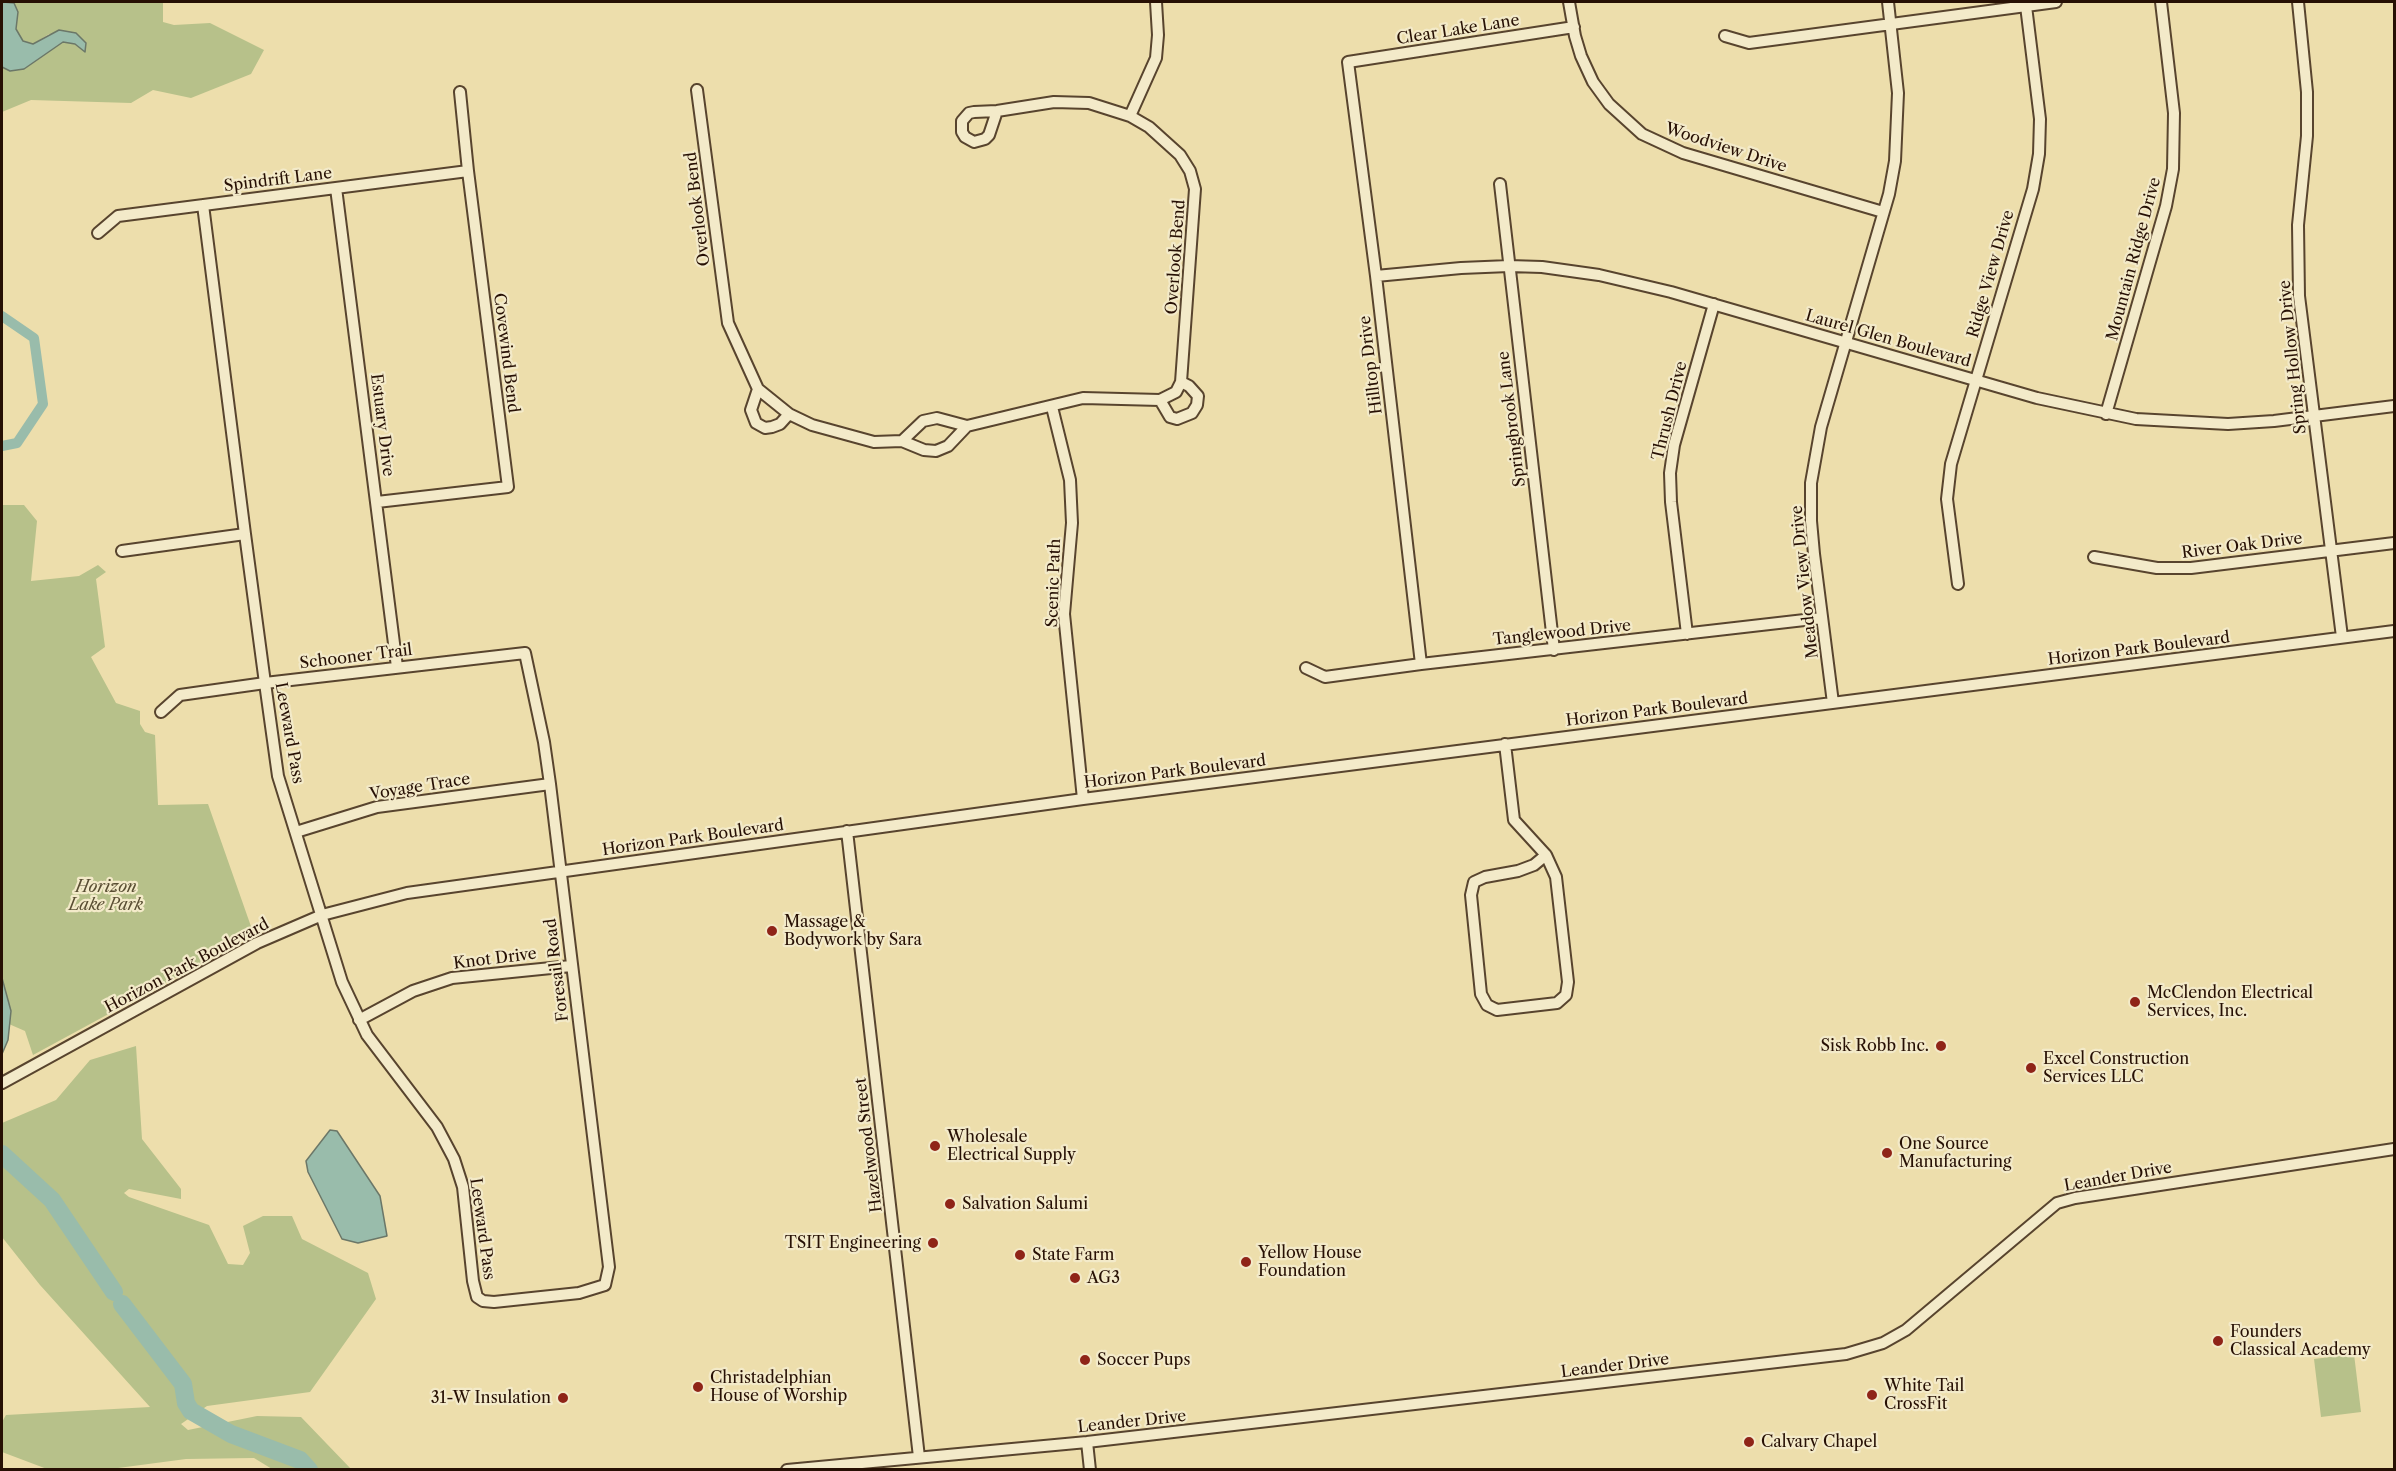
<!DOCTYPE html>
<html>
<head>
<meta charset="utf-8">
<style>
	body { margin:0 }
	#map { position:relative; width:2396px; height:1471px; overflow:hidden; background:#eddeac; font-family:"Libre Caslon Text",serif }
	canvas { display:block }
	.frame { position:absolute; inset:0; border:3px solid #271004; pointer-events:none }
</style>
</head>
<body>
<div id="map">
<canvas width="2396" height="1471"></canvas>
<div class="frame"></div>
</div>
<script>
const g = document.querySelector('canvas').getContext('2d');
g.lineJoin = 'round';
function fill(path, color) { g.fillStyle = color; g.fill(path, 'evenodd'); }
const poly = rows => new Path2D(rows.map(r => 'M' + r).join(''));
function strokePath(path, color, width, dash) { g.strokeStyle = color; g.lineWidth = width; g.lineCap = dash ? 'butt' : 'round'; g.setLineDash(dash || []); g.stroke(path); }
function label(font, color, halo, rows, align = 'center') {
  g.font = font + ' "Libre Caslon Text",serif'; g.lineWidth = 4.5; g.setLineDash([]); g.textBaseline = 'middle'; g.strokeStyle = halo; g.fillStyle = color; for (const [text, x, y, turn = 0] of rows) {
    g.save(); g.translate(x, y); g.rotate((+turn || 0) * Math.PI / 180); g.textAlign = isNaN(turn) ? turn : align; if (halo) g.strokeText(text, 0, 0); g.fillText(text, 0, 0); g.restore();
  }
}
const green = poly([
	[10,2,163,2,163,22,174,25,210,23,264,50,251,74,191,98,153,90,131,103,31,100,2,112,2,67,10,71,63,42,75,44,85,51,86,44,76,33,49,34,33,44,23,41,16,29,18,12,14,3],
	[2,505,24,505,37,521,31,581,79,576,98,565,106,572,96,579,105,647,91,657,116,703,140,711,140,724,145,732,155,735,158,805,208,804,254,935,33,1055,25,1031,2,1021],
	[136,1046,142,1139,181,1189,181,1199,129,1189,124,1193,129,1197,209,1225,228,1264,243,1265,250,1253,243,1226,263,1216,292,1216,302,1239,368,1273,376,1299,310,1392,207,1406,181,1424,188,1430,257,1416,301,1417,351,1469,272,1469,254,1458,186,1459,103,1470,47,1469,2,1452,2,1422,6,1415,150,1407,40,1285,2,1237,2,1123,56,1100,90,1060],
	[2354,1354,2361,1412,2321,1417,2314,1359]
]);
const water = poly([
	[3,2,14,3,18,12,16,29,23,41,33,44,59,30,76,33,86,43,85,52,75,44,63,42,24,69,10,71,2,67,2,4,3,2],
	[2,978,11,1011,8,1040,2,1054,2,978],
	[330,1130,337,1131,380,1196,387,1236,358,1243,342,1239,308,1172,306,1161,330,1130]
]);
const canal = poly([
	[2,316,34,338,43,404,17,443,2,446]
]);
const river = poly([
	[2,1154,52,1200,114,1292],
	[122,1304,183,1384,186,1403,191,1411,231,1434,300,1460,309,1470]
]);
const minor = poly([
	[1569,2,1575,36,1581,56,1593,82,1609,104,1642,134,1683,153,1883,212],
	[2298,2,2307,92,2307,136,2298,225,2299,296,2342,637],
	[1725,36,1749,43,2056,2],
	[697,90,728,323,758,389,789,414,812,425,874,442,902,441,924,450,936,451,948,446,967,426],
	[1130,116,1156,58,1158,35,1156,2],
	[1500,184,1554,650],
	[336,188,397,667],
	[98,233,118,216,468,171],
	[1376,276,1461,268,1509,266,1542,267,1599,275,1671,292,2037,398,2136,419,2228,424,2274,421,2394,406],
	[758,389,751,410,756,423,765,428,772,427,780,424,789,414],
	[1160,400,1170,417,1177,419,1192,413,1197,405,1198,396,1189,386,1181,382],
	[1052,407,1070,480,1072,523,1064,614,1083,799],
	[2106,414,2166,206,2173,169,2174,113,2161,2],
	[902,441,923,421,937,418,967,426,1083,398,1160,400,1176,392,1181,382,1195,189,1190,171,1180,155,1149,127,1130,116,1089,103,1054,102,997,111,974,112,969,113,962,121,962,132,965,137,974,142,985,139,989,135,997,111],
	[377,502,508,487,468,171,460,92],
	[122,551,245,534],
	[2094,557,2157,568,2191,568,2394,543],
	[1958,584,1947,499,1951,464,2033,189,2039,154,2040,119,2026,6],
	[1687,634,1671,502,1670,473,1674,445,1714,304],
	[1421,664,1376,276,1348,62,1574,27],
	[1306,668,1325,677,1421,664,1822,618],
	[1833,703,1814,554,1811,521,1811,483,1821,427,1889,194,1895,161,1898,93,1888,2],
	[161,712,180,695,265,683,525,653,544,742,550,784,609,1267,605,1285,579,1293,494,1302,483,1301,477,1297,473,1281,463,1187,454,1159,437,1127,367,1035,342,982,278,776,265,683,245,534,203,205],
	[1505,744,1514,820,1546,855,1534,865,1518,871,1485,877,1474,882,1471,895,1481,994,1487,1005,1497,1010,1557,1003,1566,995,1568,982,1556,877,1546,855],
	[847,831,919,1457],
	[296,832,377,807,550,784],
	[359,1020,413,991,452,978,571,966],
	[2,1083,257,943,322,915,407,893,1083,799,2394,631],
	[1087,1442,1090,1470],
	[787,1470,1087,1442,1846,1354,1883,1343,1906,1330,2057,1203,2075,1198,2394,1149]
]);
const markers = [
	[772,931,6,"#8f2418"],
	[2135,1002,6,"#8f2418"],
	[1941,1046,6,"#8f2418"],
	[2031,1068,6,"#8f2418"],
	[935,1146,6,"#8f2418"],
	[1887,1153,6,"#8f2418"],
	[950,1204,6,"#8f2418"],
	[933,1243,6,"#8f2418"],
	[1020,1255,6,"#8f2418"],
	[1246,1262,6,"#8f2418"],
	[1075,1278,6,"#8f2418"],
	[2218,1341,6,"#8f2418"],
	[1085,1360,6,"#8f2418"],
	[698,1387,6,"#8f2418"],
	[1872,1395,6,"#8f2418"],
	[563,1398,6,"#8f2418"],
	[1749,1442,6,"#8f2418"]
];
const streetNames = [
	["Clear Lake Lane",1458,30,-9],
	["Woodview Drive",1726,148,18],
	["Spindrift Lane",278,180,-7],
	["Overlook Bend",698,209,-97],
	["Overlook Bend",1176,257,-86],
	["Mountain Ridge Drive",2134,259,-75],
	["Ridge View Drive",1991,274,-74],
	["Laurel Glen Boulevard",1888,339,16],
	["Covewind Bend",506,353,83],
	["Spring Hollow Drive",2293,357,-96],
	["Hilltop Drive",1371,365,-97],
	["Thrush Drive",1670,411,-76],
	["Springbrook Lane",1512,419,-97],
	["Estuary Drive",382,425,83],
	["River Oak Drive",2242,546,-7],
	["Meadow View Drive",1805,582,-96],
	["Scenic Path",1054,583,-88],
	["Tanglewood Drive",1562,633,-6],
	["Horizon Park Boulevard",2139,649,-7],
	["Schooner Trail",356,657,-7],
	["Horizon Park Boulevard",1657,710,-7],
	["Leeward Pass",289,733,80],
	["Horizon Park Boulevard",1175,772,-7],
	["Voyage Trace",420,787,-9],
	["Horizon Park Boulevard",693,838,-8],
	["Knot Drive",495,959,-7],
	["Horizon Park Boulevard",187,966,-28],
	["Foresail Road",557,970,-97],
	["Hazelwood Street",869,1145,-97],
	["Leander Drive",2118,1177,-10],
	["Leeward Pass",482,1229,82],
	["Leander Drive",1615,1366,-7],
	["Leander Drive",1132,1422,-6]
];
const parkNames = [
	["Horizon",106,887],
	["Lake Park",106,905]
];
const poiNames = [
	["Massage &",784,922],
	["Bodywork by Sara",784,940],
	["McClendon Electrical",2147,993],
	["Services, Inc.",2147,1011],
	["Sisk Robb Inc.",1929,1046,"right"],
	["Excel Construction",2043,1059],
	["Services LLC",2043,1077],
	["Wholesale",947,1137],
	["Electrical Supply",947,1155],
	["One Source",1899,1144],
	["Manufacturing",1899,1162],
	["Salvation Salumi",962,1204],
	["TSIT Engineering",921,1243,"right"],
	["Yellow House",1258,1253],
	["Foundation",1258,1271],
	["State Farm",1032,1255],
	["AG3",1087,1278],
	["Founders",2230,1332],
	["Classical Academy",2230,1350],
	["Soccer Pups",1097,1360],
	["Christadelphian",710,1378],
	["House of Worship",710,1396],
	["White Tail",1884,1386],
	["CrossFit",1884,1404],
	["31-W Insulation",551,1398,"right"],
	["Calvary Chapel",1761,1442]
];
fill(green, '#b7c18a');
fill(water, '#99bcab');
strokePath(water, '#6b7768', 1.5);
strokePath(canal, '#99bcab', 10);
strokePath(river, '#99bcab', 18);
strokePath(minor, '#58442e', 14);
strokePath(minor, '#f3eac9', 10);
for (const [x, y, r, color] of markers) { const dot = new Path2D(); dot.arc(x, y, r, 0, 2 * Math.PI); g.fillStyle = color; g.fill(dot); strokePath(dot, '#f3eac9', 2); }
label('16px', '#271004', '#f3eac9', streetNames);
label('italic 16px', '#594e33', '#f3eac9', parkNames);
label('16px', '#271004', '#f3eac9', poiNames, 'left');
</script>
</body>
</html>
